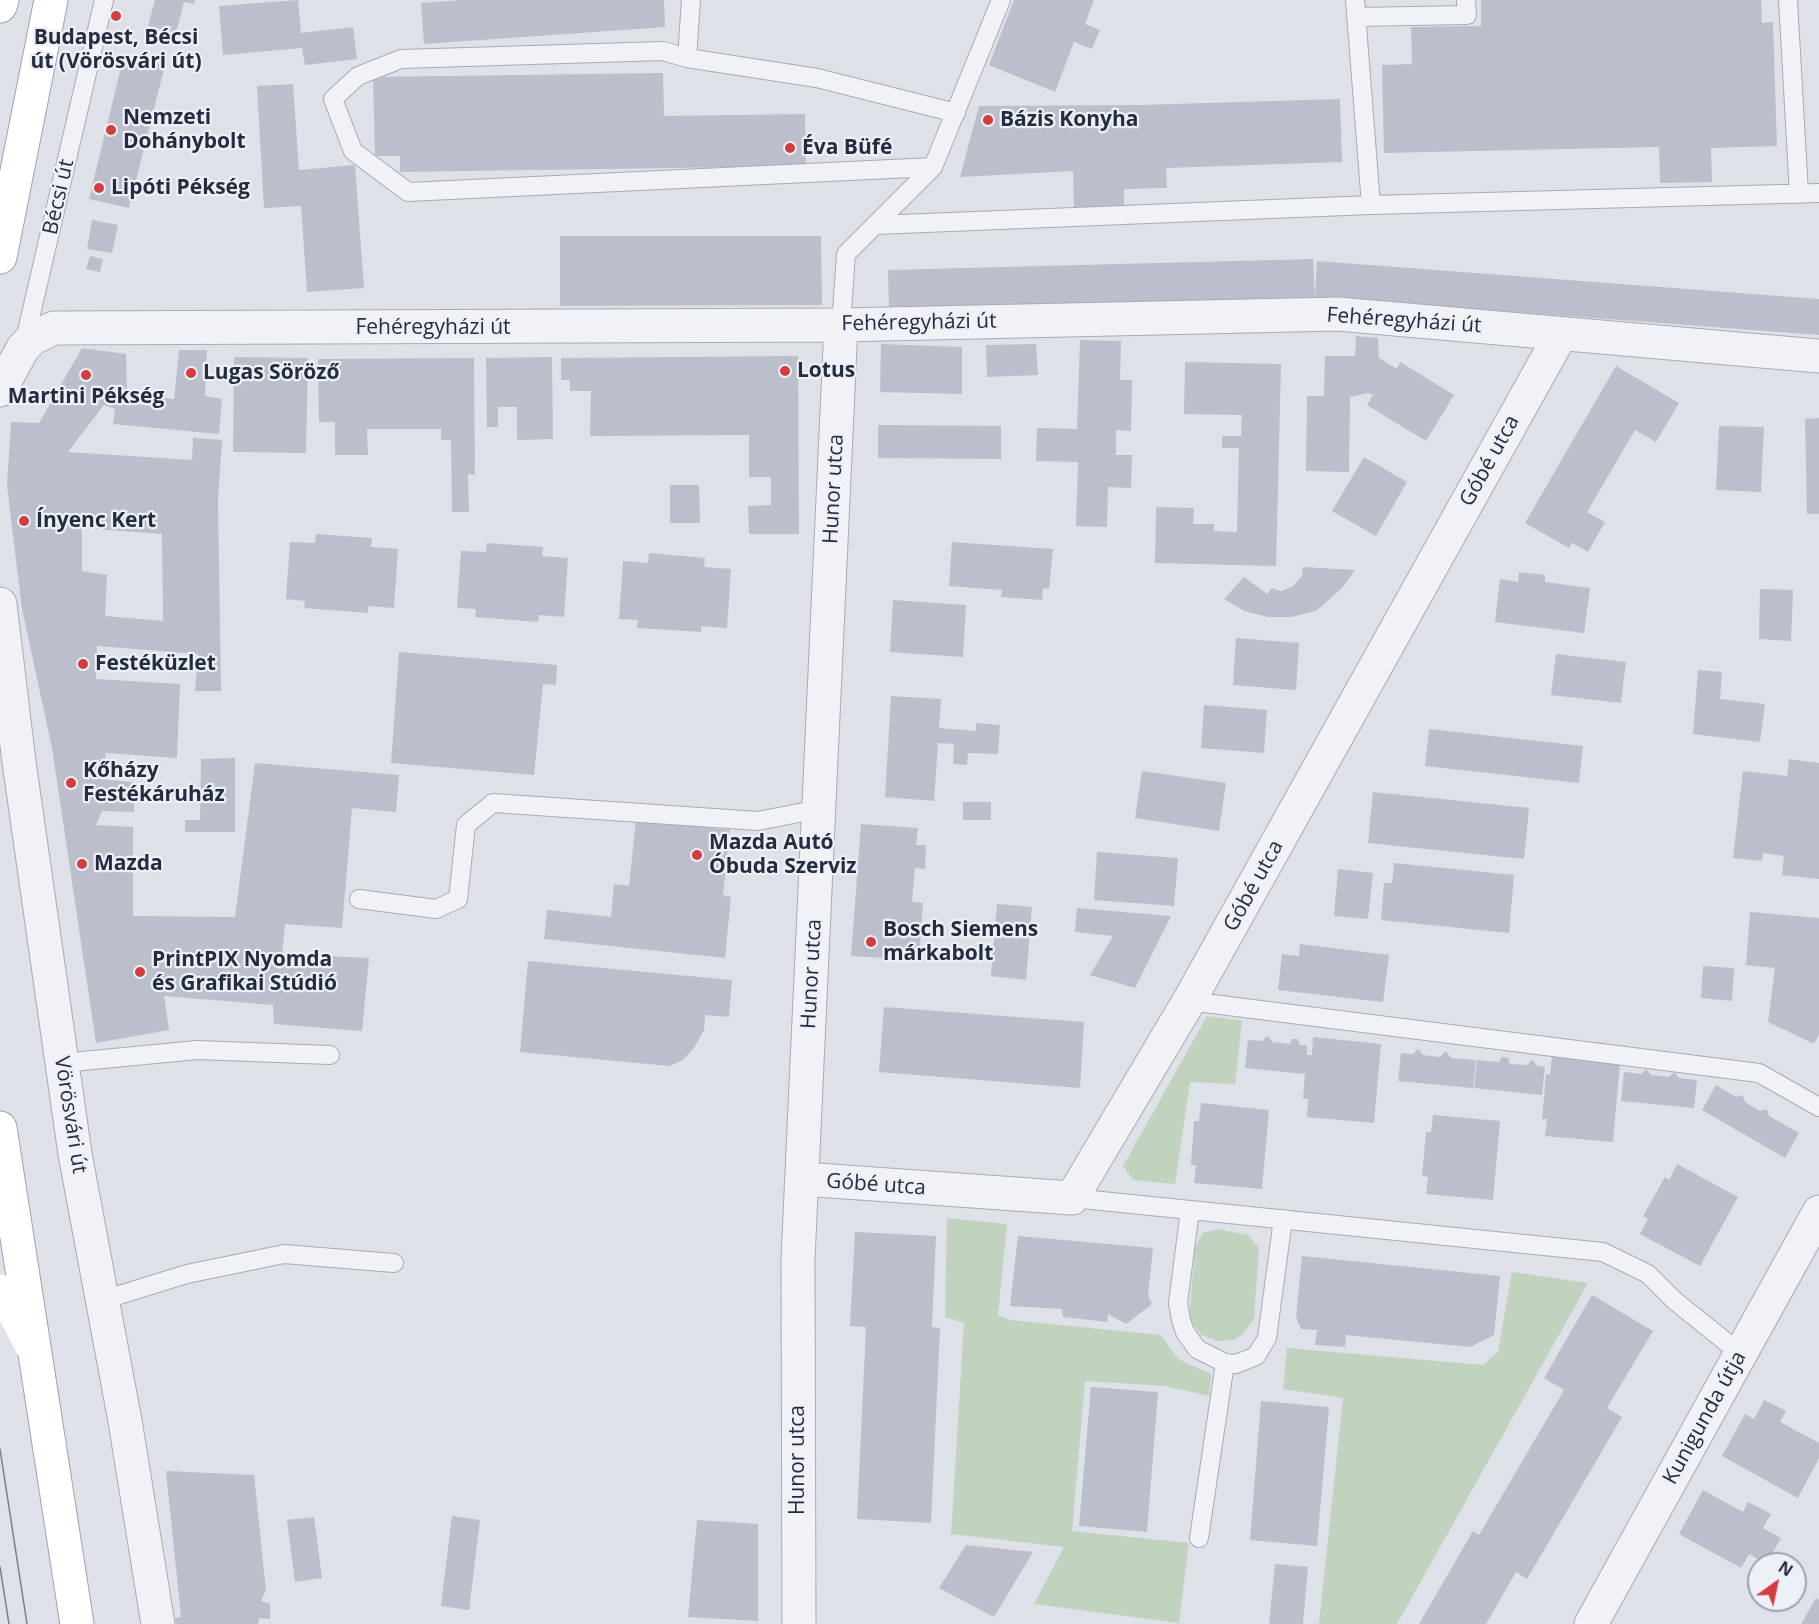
<!DOCTYPE html>
<html>
<head>
<meta charset="utf-8">
<style>
	body { margin:0 }
	#map { position:relative; width:1819px; height:1624px; overflow:hidden; background:#dee1e8; font-family:"Open Sans",sans-serif }
	canvas { display:block }
	.north { position:absolute; left:1747px; top:1552px; width:60px; height:60px; box-sizing:border-box; background:#edf0f6; border:2px solid #9da2ad; border-radius:50%; rotate:33deg; font-size:16px; font-weight:700; line-height:24px; text-align:center; color:#262c40 }
	.north::after { content:''; display:block; margin:auto; width:21px; height:27px; background:#d33d40; clip-path:polygon(50% 0,100% 100%,50% 72%,0 100%) }
</style>
</head>
<body>
<div id="map">
<canvas width="1819" height="1624"></canvas>
<div class="north">N</div>
</div>
<script>
const g = document.querySelector('canvas').getContext('2d');
g.lineJoin = 'round';
function fill(path, color) { g.fillStyle = color; g.fill(path, 'evenodd'); }
const poly = rows => new Path2D(rows.map(r => 'M' + r).join(''));
function strokePath(path, color, width, dash) { g.strokeStyle = color; g.lineWidth = width; g.lineCap = dash ? 'butt' : 'round'; g.setLineDash(dash || []); g.stroke(path); }
function label(font, color, halo, rows, align = 'center') {
  g.font = font + ' "Open Sans",sans-serif'; g.lineWidth = 4.5; g.setLineDash([]); g.textBaseline = 'middle'; g.strokeStyle = halo; g.fillStyle = color; for (const [text, x, y, turn = 0] of rows) {
    g.save(); g.translate(x, y); g.rotate((+turn || 0) * Math.PI / 180); g.textAlign = isNaN(turn) ? turn : align; if (halo) g.strokeText(text, 0, 0); g.fillText(text, 0, 0); g.restore();
  }
}
const green = poly([
	[1207,1016,1242,1021,1235,1084,1190,1082,1175,1184,1133,1180,1123,1166],
	[947,1218,1007,1224,998,1315,1010,1320,1161,1335,1178,1359,1211,1374,1209,1396,1165,1386,1085,1381,1072,1531,1189,1543,1179,1623,1034,1604,1064,1547,951,1534,964,1323,945,1317],
	[1218,1229,1248,1235,1259,1248,1254,1319,1242,1335,1234,1340,1218,1341,1201,1335,1189,1319,1195,1247,1203,1233],
	[1512,1272,1588,1283,1397,1624,1319,1624,1343,1398,1283,1389,1287,1348,1483,1365,1498,1352]
]);
const building = poly([
	[155,0,195,0,194,4,184,2,176,33,148,26],
	[298,0,301,33,353,27,357,59,305,65,302,48,223,55,219,6],
	[463,0,664,0,665,27,424,44,421,3],
	[1014,0,1094,0,1085,24,1100,30,1092,49,1074,42,1055,92,989,65],
	[1481,0,1761,0,1762,23,1773,22,1777,146,1711,148,1712,182,1660,183,1659,147,1384,153,1382,65,1412,64,1411,27,1481,26],
	[124,55,165,65,129,208,89,199],
	[663,73,664,116,805,114,806,166,400,172,400,156,375,156,373,77],
	[293,84,299,170,355,165,364,288,307,292,301,206,264,208,257,86],
	[1340,99,1342,162,1166,168,1167,188,1124,189,1124,209,1074,210,1073,171,960,177,979,106,1140,105],
	[92,220,118,225,112,253,87,249],
	[560,236,821,236,822,305,560,306],
	[90,256,103,259,100,272,86,269],
	[1313,259,1315,297,1317,261,1819,299,1819,335,1315,297,1132,305,889,309,888,270],
	[1356,336,1378,338,1379,358,1397,369,1400,362,1454,395,1426,441,1367,405,1373,395,1368,393,1350,397,1349,472,1306,471,1307,396,1324,396,1325,356,1355,356],
	[1080,340,1121,341,1120,380,1132,380,1131,431,1116,430,1116,455,1132,455,1131,488,1108,487,1107,527,1076,526,1078,462,1036,461,1037,428,1077,429],
	[881,344,962,347,962,394,880,392],
	[1036,344,1038,375,987,377,986,345],
	[82,348,126,354,127,397,120,397,116,402,162,407,163,398,174,399,179,350,207,350,205,396,222,399,219,434,113,424,115,409,104,405,68,452,192,460,193,438,222,440,218,500,221,691,195,691,198,654,97,646,96,679,180,684,177,758,105,753,107,780,134,782,134,812,102,811,96,825,133,827,133,916,235,917,255,763,399,775,396,812,352,808,342,928,285,924,282,954,369,958,362,1031,274,1024,273,1005,164,996,169,1030,96,1043,52,748,22,609,7,486,11,422,39,423],
	[82,528,162,534,163,621,105,616,107,575,82,571],
	[798,356,799,534,749,534,748,506,771,505,771,477,749,477,749,435,590,436,591,391,570,391,570,380,561,380,561,358],
	[234,357,308,358,306,453,233,452],
	[552,357,553,439,517,440,517,407,498,407,498,427,487,427,486,358],
	[474,358,475,475,468,474,469,512,452,512,451,440,441,440,441,429,367,429,368,455,335,455,335,422,319,422,318,359],
	[1185,362,1281,364,1276,566,1155,563,1156,507,1194,508,1193,524,1214,524,1214,531,1237,532,1239,448,1222,448,1222,436,1241,436,1242,415,1184,414],
	[1616,366,1679,403,1656,442,1635,430,1587,512,1605,522,1588,552,1572,543,1569,548,1525,523],
	[1819,418,1819,514,1807,514,1805,419],
	[878,425,1001,426,1001,459,878,458],
	[1719,426,1764,427,1761,492,1716,490],
	[1364,457,1407,482,1376,536,1332,511],
	[670,485,699,485,700,523,670,523],
	[316,534,372,538,371,547,398,549,394,608,368,606,368,613,304,608,305,601,286,599,290,542,315,543],
	[952,542,1053,549,1049,589,1043,588,1042,600,1001,597,1002,590,949,586],
	[487,543,543,547,542,556,568,558,564,617,539,615,538,622,475,617,476,609,457,608,461,551,486,552],
	[649,553,705,558,704,567,731,569,727,628,701,626,701,632,637,628,638,620,619,619,623,561,648,563],
	[1303,567,1355,570,1342,588,1316,611,1291,617,1268,617,1244,611,1224,599,1244,577,1267,594,1272,588,1281,591,1292,587,1302,576],
	[1519,572,1545,575,1545,582,1590,588,1584,633,1495,622,1500,579,1518,582],
	[1760,589,1793,590,1791,641,1759,639],
	[893,600,966,605,963,657,890,652],
	[1236,638,1299,643,1296,690,1233,685],
	[399,652,557,665,556,685,543,684,534,775,391,763],
	[1556,654,1626,662,1621,703,1551,695],
	[1698,670,1722,672,1720,699,1765,704,1760,742,1693,734],
	[891,696,941,699,939,728,976,731,976,723,1000,725,998,754,968,753,967,765,953,764,954,744,938,743,934,801,885,797],
	[1204,705,1267,710,1264,753,1201,748],
	[1429,729,1583,746,1579,783,1425,766],
	[235,758,235,832,185,832,185,820,200,820,201,759],
	[1789,759,1819,763,1819,879,1782,875,1784,856,1763,853,1762,861,1733,858,1743,771,1787,776],
	[1142,771,1226,783,1219,831,1135,818],
	[1373,792,1529,808,1524,859,1368,843],
	[963,802,991,802,991,820,963,820],
	[636,820,730,830,723,895,731,897,725,958,544,939,547,910,611,917,614,884,629,886],
	[861,824,918,828,916,845,926,845,925,869,915,868,912,902,923,903,919,960,851,956],
	[1097,852,1178,858,1174,906,1094,900],
	[1394,863,1514,875,1509,933,1381,920,1384,883,1392,883],
	[1338,869,1373,873,1368,919,1334,916],
	[997,904,1032,907,1026,980,991,976],
	[1077,908,1171,916,1135,988,1090,975,1113,936,1075,932],
	[1750,912,1819,918,1819,1034,1814,1044,1768,1022,1775,968,1746,965],
	[1300,944,1389,955,1383,1002,1278,990,1282,954,1299,956],
	[528,961,732,980,729,1017,705,1015,704,1030,694,1048,683,1060,670,1066,520,1052],
	[1703,966,1734,968,1732,1001,1701,998],
	[884,1007,1084,1022,1080,1088,879,1072],
	[1268,1036,1272,1042,1290,1044,1292,1039,1298,1039,1300,1045,1307,1045,1307,1055,1312,1055,1313,1037,1381,1044,1374,1123,1307,1117,1308,1099,1303,1099,1305,1074,1245,1068,1248,1040,1262,1041],
	[1418,1049,1423,1055,1440,1057,1446,1051,1451,1058,1476,1060,1473,1088,1398,1081,1401,1053,1413,1054],
	[1502,1057,1508,1058,1510,1064,1527,1065,1532,1060,1537,1066,1545,1067,1542,1095,1474,1088,1477,1060,1499,1062],
	[1552,1057,1620,1063,1613,1142,1545,1136,1547,1119,1542,1119,1546,1074,1550,1075],
	[1646,1069,1651,1075,1669,1077,1674,1072,1679,1078,1697,1080,1694,1108,1621,1101,1624,1072,1641,1074],
	[1716,1085,1736,1097,1743,1095,1745,1102,1760,1111,1767,1109,1769,1116,1799,1133,1785,1158,1702,1110],
	[1201,1103,1269,1110,1262,1189,1194,1183,1196,1165,1191,1165,1194,1121,1199,1121],
	[1433,1115,1500,1121,1493,1200,1426,1194,1428,1177,1422,1176,1426,1132,1431,1132],
	[1677,1164,1738,1197,1700,1266,1640,1234,1648,1219,1643,1216,1665,1177,1669,1180],
	[855,1232,936,1236,932,1327,940,1328,931,1523,857,1519,866,1327,850,1326],
	[1018,1236,1153,1248,1148,1295,1152,1304,1126,1324,1108,1314,1107,1322,1063,1317,1062,1309,1010,1306],
	[1302,1256,1500,1276,1494,1335,1470,1347,1346,1335,1345,1347,1315,1345,1317,1330,1301,1329,1296,1317],
	[1592,1295,1653,1331,1607,1408,1622,1417,1527,1579,1516,1572,1486,1624,1419,1624,1473,1531,1479,1535,1564,1390,1544,1378],
	[1091,1387,1158,1392,1147,1532,1079,1526],
	[1764,1400,1786,1411,1780,1422,1819,1443,1819,1458,1798,1498,1722,1456,1745,1414,1754,1419],
	[1261,1401,1329,1407,1317,1546,1250,1540],
	[166,1471,254,1475,266,1590,261,1601,270,1604,270,1619,259,1618,258,1624,176,1624,175,1618,181,1617],
	[1703,1490,1743,1512,1748,1502,1771,1514,1763,1528,1781,1538,1766,1564,1749,1554,1741,1568,1679,1534],
	[452,1516,480,1520,469,1610,441,1606],
	[314,1517,322,1578,295,1582,287,1520],
	[697,1520,758,1524,758,1621,688,1617],
	[966,1545,1033,1552,994,1617,939,1588],
	[1275,1564,1308,1567,1303,1624,1269,1624],
	[1816,1598,1819,1600,1819,1624,1801,1624]
]);
const lane = poly([
	[1355,0,1371,205],
	[1788,0,1799,194],
	[1356,17,1467,15,1466,0],
	[687,58,691,0],
	[933,167,408,192,353,151,333,99,358,76,401,59,663,51,687,58,817,78,956,113],
	[876,225,1371,205,1819,193],
	[841,325,846,254,933,167,1001,0],
	[24,344,104,0],
	[359,899,436,909,458,899,466,825,493,803,758,821,819,809],
	[1189,1001,1759,1073,1819,1107],
	[62,1063,197,1050,330,1055],
	[1072,1198,1603,1252,1648,1274,1675,1301,1741,1354],
	[1190,1210,1178,1303,1181,1320,1185,1332,1197,1349,1225,1363,1236,1364,1256,1356,1267,1338,1283,1219],
	[103,1300,187,1274,284,1254,394,1263],
	[1199,1538,1225,1363]
]);
const street = poly([
	[0,390,23,348,33,338,54,328,841,325,1338,314,1819,356],
	[0,604,19,762,75,1154,125,1421,158,1624],
	[803,1179,1072,1198,1189,1001,1561,334],
	[799,1624,798,1259,841,325],
	[1591,1624,1819,1212]
]);
const secondary = poly([
	[0,1291,12,1308,31,1345]
]);
const primary = poly([
	[0,6,2,0],
	[0,257,51,0],
	[0,1128,77,1624]
]);
const tram = poly([
	[0,1449,27,1624],
	[0,1567,9,1624]
]);
const markers = [
	[116,16,6,"#d33d40"],
	[988,120,6,"#d33d40"],
	[111,130,6,"#d33d40"],
	[790,148,6,"#d33d40"],
	[99,188,6,"#d33d40"],
	[785,371,6,"#d33d40"],
	[191,373,6,"#d33d40"],
	[86,375,6,"#d33d40"],
	[24,521,6,"#d33d40"],
	[83,664,6,"#d33d40"],
	[71,783,6,"#d33d40"],
	[697,855,6,"#d33d40"],
	[82,864,6,"#d33d40"],
	[871,942,6,"#d33d40"],
	[140,972,6,"#d33d40"]
];
const poiNames = [
	["Budapest, Bécsi",116,38,"center"],
	["út (Vörösvári út)",116,62,"center"],
	["Nemzeti",123,118],
	["Dohánybolt",123,142],
	["Bázis Konyha",1000,120],
	["Éva Büfé",802,148],
	["Lipóti Pékség",111,188],
	["Lotus",797,371],
	["Lugas Söröző",203,373],
	["Martini Pékség",86,397,"center"],
	["Ínyenc Kert",36,521],
	["Festéküzlet",95,664],
	["Kőházy",83,771],
	["Festékáruház",83,795],
	["Mazda Autó",709,843],
	["Óbuda Szerviz",709,867],
	["Mazda",94,864],
	["Bosch Siemens",883,930],
	["márkabolt",883,954],
	["PrintPIX Nyomda",152,960],
	["és Grafikai Stúdió",152,984]
];
const streetNames = [
	["Bécsi út",59,197,-77],
	["Fehéregyházi út",1404,321,4],
	["Fehéregyházi út",919,323,-1],
	["Fehéregyházi út",433,328],
	["Góbé utca",1490,461,-61],
	["Hunor utca",834,489,-87],
	["Góbé utca",1254,886,-61],
	["Hunor utca",812,974,-87],
	["Vörösvári út",70,1115,81],
	["Góbé utca",876,1185,4],
	["Kunigunda útja",1705,1418,-61],
	["Hunor utca",798,1460,-90]
];
fill(green, '#c1d2bf');
fill(building, '#bbbfcb');
strokePath(lane, '#a7abb6', 20);
strokePath(street, '#a7abb6', 35);
strokePath(primary, '#9da3b4', 35);
strokePath(lane, '#f1f2f6', 18);
strokePath(street, '#f1f2f6', 33);
strokePath(secondary, '#fff', 33);
strokePath(primary, '#fff', 33);
strokePath(tram, '#777e92', 1.5);
for (const [x, y, r, color] of markers) { const dot = new Path2D(); dot.arc(x, y, r, 0, 2 * Math.PI); g.fillStyle = color; g.fill(dot); strokePath(dot, '#edf0f6', 2); }
label('bold 21px', '#262c40', '#edf0f6', poiNames, 'left');
label('21px', '#262c40', '#edf0f6', streetNames);
</script>
</body>
</html>
